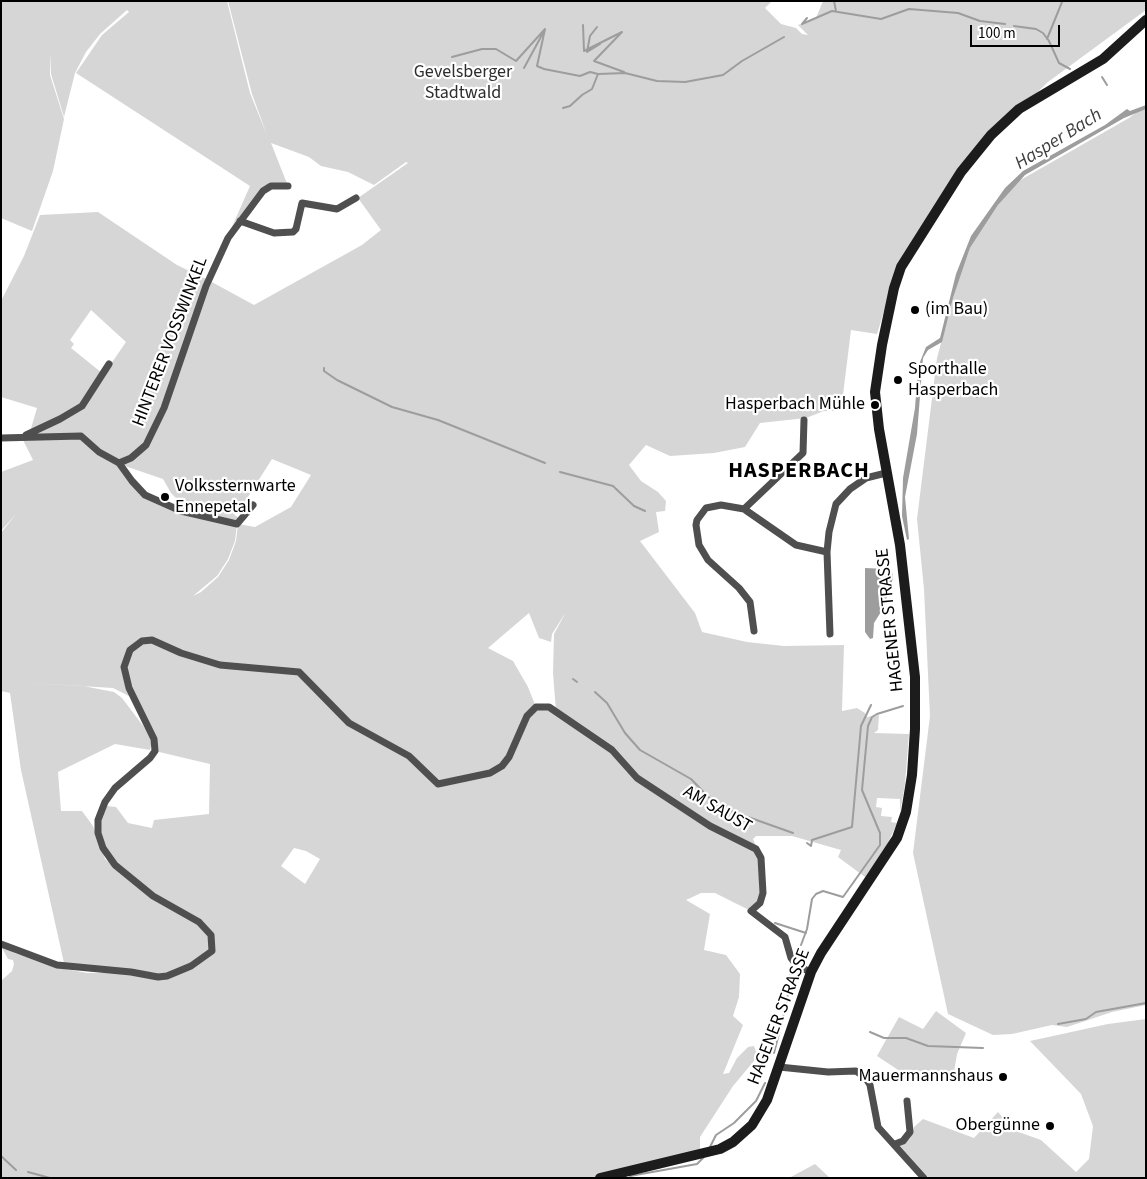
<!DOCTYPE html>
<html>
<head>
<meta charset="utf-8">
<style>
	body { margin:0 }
	#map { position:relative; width:1147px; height:1179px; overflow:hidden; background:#fff; font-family:"Source Sans 3",sans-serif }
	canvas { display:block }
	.frame { position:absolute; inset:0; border:2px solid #000; pointer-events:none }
	.scale { position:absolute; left:970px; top:25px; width:90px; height:22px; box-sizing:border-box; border:2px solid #000; border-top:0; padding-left:6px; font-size:15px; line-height:18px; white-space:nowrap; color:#000; -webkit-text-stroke:4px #fff; paint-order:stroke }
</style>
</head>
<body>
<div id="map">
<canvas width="1147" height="1179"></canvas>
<div class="frame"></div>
<div class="scale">100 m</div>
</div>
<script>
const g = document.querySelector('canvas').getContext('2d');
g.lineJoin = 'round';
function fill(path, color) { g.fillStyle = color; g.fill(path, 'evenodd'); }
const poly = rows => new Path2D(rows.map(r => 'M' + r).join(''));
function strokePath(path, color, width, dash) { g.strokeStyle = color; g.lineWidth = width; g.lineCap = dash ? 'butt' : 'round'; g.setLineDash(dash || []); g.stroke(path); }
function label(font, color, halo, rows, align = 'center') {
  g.font = font + ' "Source Sans 3",sans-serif'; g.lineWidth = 4.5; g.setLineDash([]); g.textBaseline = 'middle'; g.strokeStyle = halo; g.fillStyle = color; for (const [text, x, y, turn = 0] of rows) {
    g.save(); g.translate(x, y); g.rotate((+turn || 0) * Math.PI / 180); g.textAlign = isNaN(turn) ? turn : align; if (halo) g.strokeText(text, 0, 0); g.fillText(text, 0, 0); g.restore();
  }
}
const green = poly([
	[1,1,227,1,250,93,267,135,252,94,228,1,772,1,765,8,781,24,796,28,802,34,808,35,798,25,816,18,823,1,1146,1,1146,10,1048,82,963,165,898,266,877,334,851,330,841,411,824,411,806,418,760,423,745,447,714,453,670,456,646,445,629,465,641,481,658,492,666,501,665,511,656,512,659,532,640,541,695,613,702,632,747,642,784,646,844,645,842,711,857,708,865,713,867,717,879,715,878,730,874,733,909,734,905,784,900,812,900,799,877,798,876,807,882,808,881,816,892,817,891,822,897,823,888,843,865,877,838,857,841,850,792,836,756,836,753,839,761,858,763,893,760,903,751,911,715,893,701,893,686,900,710,914,704,950,726,955,740,974,739,997,733,1016,743,1025,723,1074,729,1073,737,1058,748,1047,754,1046,756,1052,754,1061,733,1086,700,1137,700,1155,650,1164,600,1178,1,1178,1,981,12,971,14,964,13,960,8,959,2,948,6,944,11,944,14,953,65,969,87,973,125,973,156,978,156,973,117,968,64,963,21,770,10,693,1,691,1,533,16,514,1,531,1,472,33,460,22,438,81,437,99,453,118,463,139,491,155,503,181,513,237,524,235,541,228,559,217,576,193,596,201,592,218,577,229,560,236,541,238,524,255,527,291,507,311,475,272,459,246,500,231,512,240,519,236,523,191,513,171,493,163,479,122,465,147,446,164,408,210,281,254,305,362,245,381,230,358,198,408,163,406,162,374,185,348,172,321,166,309,157,271,143,288,186,262,189,227,238,250,186,76,73,102,35,129,12,127,10,100,34,86,52,75,73,64,117,51,74,50,52,50,75,64,119,53,171,32,231,1,218],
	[566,612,554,634,553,673,556,711,612,749,637,778,692,814,637,779,612,750,548,708,532,710,536,707,528,687,513,661,488,648,529,613,539,638,551,642,552,634],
	[146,639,158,641,181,652,219,664,272,668,219,666,180,653,152,641,139,643,130,651,125,662,125,672,130,688,153,737,155,751,210,764,209,814,154,820,152,828,128,823,116,807,107,806,100,816,99,833,104,847,116,863,154,895,199,922,211,935,212,951,209,950,209,937,197,923,153,899,105,859,93,826,82,811,61,811,58,772,115,744,150,750,152,741,144,727,122,698,114,692,83,686,15,682,113,688,133,698,125,677,124,661,129,650,138,642],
	[294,848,306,851,320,859,305,884,281,866],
	[1146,105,1146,1005,1112,1012,1067,1027,1052,1025,1012,1034,993,1035,948,1014,913,853,930,716,924,589,917,519,937,358,953,298,970,248,998,205,1017,182,1129,118],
	[98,212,177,265,208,280,163,407,145,444,131,457,119,462,99,452,81,435,25,436,74,412,82,406,126,342,91,310,70,340,74,344,71,348,102,373,81,405,60,418,30,432,37,408,1,397,1,301,24,256,40,215],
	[936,1011,966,1033,957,1054,953,1078,931,1072,915,1081,877,1056,899,1017,923,1029],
	[1146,1019,1146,1178,929,1178,899,1145,910,1139,914,1127,923,1119,974,1138,998,1112,1013,1130,1041,1140,1076,1172,1089,1159,1093,1126,1081,1094,1030,1041,1108,1024],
	[815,1164,830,1178,789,1178]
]);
const water = poly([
	[1146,105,1146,109,1124,118,1025,175,998,205,970,248,953,298,942,342,928,350,923,358,917,434,905,497,909,539,907,540,902,516,903,478,915,408,918,367,926,347,940,338,956,274,971,236,1005,188,1023,171,1105,125,1127,109,1130,111],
	[865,568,887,569,892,572,893,578,884,607,874,623,873,638,870,639,865,632]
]);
const stream = poly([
	[834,1,836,11],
	[802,24,832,11,881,19,909,9,958,13,980,21,1005,24],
	[802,24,807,18],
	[583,25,584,51,622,32,594,61,624,72],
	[1014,26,1036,29,1043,33,1049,41,1059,63,1070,69],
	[597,27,590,36,587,52,600,44],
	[1047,39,1062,2],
	[452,57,482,49,496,49,516,61,545,29,537,66,544,69,580,76,590,72,598,74,625,73,657,81,685,82,723,75,742,61,784,37],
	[524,68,543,33],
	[1102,77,1107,85],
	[563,108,570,106,582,95,592,89,598,74],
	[324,368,324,371,337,380,392,407,438,420,545,463],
	[948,390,963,390],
	[972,394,977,397],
	[560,472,613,486,634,506,645,511],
	[573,679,577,682],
	[595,692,607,703,625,733,640,750,691,779,717,806,793,833],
	[807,843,811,846,812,840,852,827,861,726,871,705],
	[775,923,806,933],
	[801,945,807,929,812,899,816,894,823,891,843,897,880,845,880,833,862,790,868,726,872,717,877,714,903,706],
	[1058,1024,1086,1019,1096,1012,1146,1003],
	[870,1032,884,1038,906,1038,928,1046,983,1048],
	[774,1053,787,1002,791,966],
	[710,1147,716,1135,734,1123,756,1101,765,1083],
	[1,1156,16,1170],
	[28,1172,50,1178],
	[630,1176,697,1164,704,1157]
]);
const street = poly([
	[240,221,274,233,293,232,296,229,302,203,337,209,356,198],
	[26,435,60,419,82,406,109,364],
	[1,438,81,436,99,452,119,463],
	[119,463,131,458,146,445,164,408,206,286,228,238,263,191,271,186,288,186],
	[119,463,132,481,145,495,181,511,237,524,253,505],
	[744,509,803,453,804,420],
	[754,631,750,602,739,588,708,560,699,545,696,525,697,520,706,508,721,505,744,509,796,545,827,552],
	[830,634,827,552,829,532,836,504,850,489,866,478,886,473],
	[1,944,57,965,131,972,158,977,167,976,191,966,212,951,211,935,199,922,153,896,115,865,103,848,98,833,98,820,105,802,115,788,150,758,155,751,154,739,129,688,124,667,130,650,142,641,152,640,181,653,220,665,299,672,349,723,409,756,438,784,490,773,502,766,509,757,527,716,536,707,549,707,612,750,637,778,710,826,756,849,761,858,763,893,760,903,751,911,785,937,791,958,797,966,811,972],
	[779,1067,828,1072,856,1071,865,1077,870,1085,878,1127,924,1178],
	[895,1144,903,1141,910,1132,907,1101]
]);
const secondary = poly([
	[600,1178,720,1149,733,1142,752,1125,767,1100,811,972,821,953,897,838,906,812,912,775,915,729,915,677,900,545,879,429,875,392,882,345,894,288,901,267,961,172,991,135,1019,109,1103,59,1146,20]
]);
const markers = [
	[915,310,5,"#000"],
	[898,380,5,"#000"],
	[875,405,5,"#000"],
	[165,497,5,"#000"],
	[1003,1077,5,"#000"],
	[1050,1126,5,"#000"]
];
const parkNames = [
	["Gevelsberger",463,73],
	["Stadtwald",463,94]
];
const poiNames = [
	["(im Bau)",925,310],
	["Sporthalle",908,370],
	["Hasperbach",908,391],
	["Hasperbach Mühle",865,405,"right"],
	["Volkssternwarte",175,487],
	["Ennepetal",175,508],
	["Mauermannshaus",993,1077,"right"],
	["Obergünne",1040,1126,"right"]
];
const streetNames = [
	["HINTERER VOSSWINKEL",171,342,-69],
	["HAGENER STRASSE",891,620,-96],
	["AM SAUST",717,810,30],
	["HAGENER STRASSE",780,1017,-69]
];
const waterNames = [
	["Hasper Bach",1059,140,-32]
];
const districtNames = [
	["HASPERBACH",799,472]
];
fill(green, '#d6d6d6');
fill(water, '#9d9d9d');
strokePath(stream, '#9d9d9d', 2);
strokePath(street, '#4f4f4f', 7);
strokePath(secondary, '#1c1c1c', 10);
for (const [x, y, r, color] of markers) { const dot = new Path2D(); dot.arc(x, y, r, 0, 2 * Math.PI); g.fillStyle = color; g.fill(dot); strokePath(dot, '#fff', 2); }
label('18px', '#2d2d2d', '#fff', parkNames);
label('18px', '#000', '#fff', poiNames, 'left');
label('18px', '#000', '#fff', streetNames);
label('italic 19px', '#3e3e3e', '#fff', waterNames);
g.letterSpacing = '1px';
label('bold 22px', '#000', '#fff', districtNames);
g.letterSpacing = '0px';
</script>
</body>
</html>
